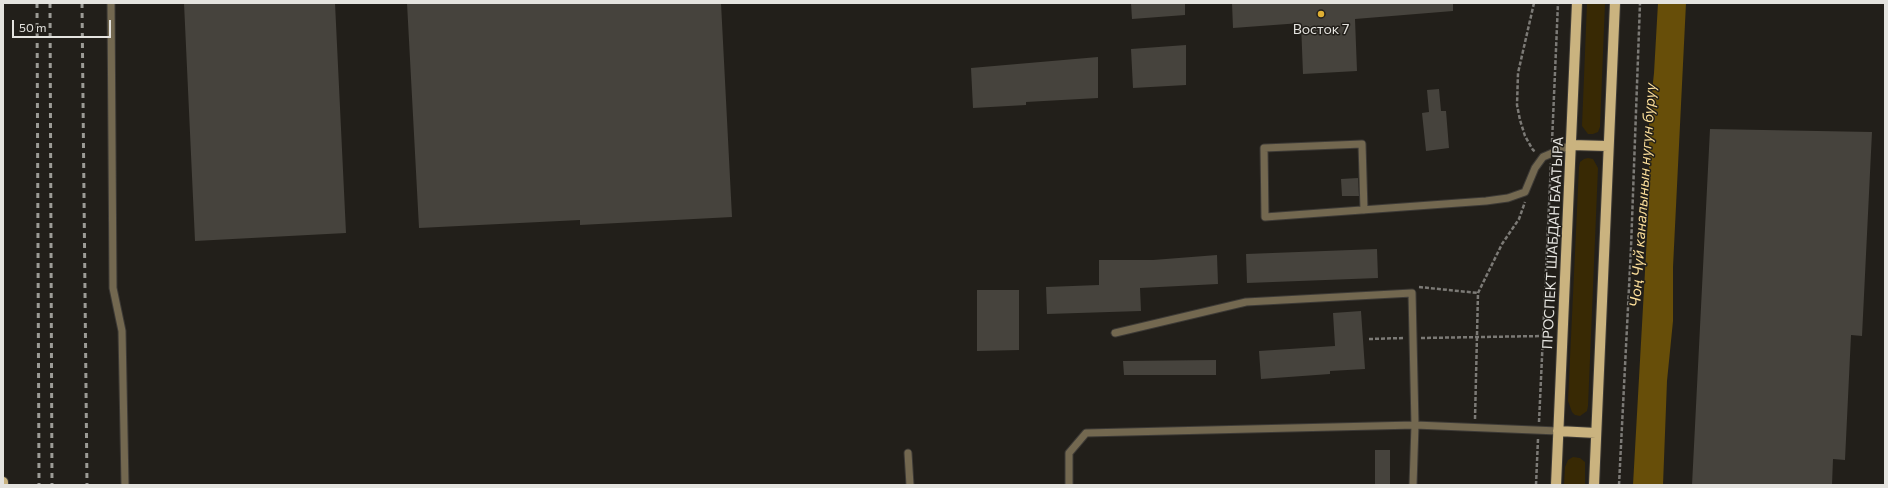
<!DOCTYPE html>
<html>
<head>
<meta charset="utf-8">
<style>
	body { margin:0 }
	#map { position:relative; width:1888px; height:488px; overflow:hidden; background:#221f1a; font-family:Commissioner,sans-serif }
	canvas { display:block }
	.frame { position:absolute; inset:0; border:4px solid #e4e3df; pointer-events:none }
	.scale { position:absolute; left:12px; top:20px; width:99px; height:18px; box-sizing:border-box; border:2px solid #e4e3df; border-top:0; padding-left:5px; font-size:12px; line-height:14px; white-space:nowrap; color:#e4e3df; -webkit-text-stroke:3px #221f1a; paint-order:stroke }
</style>
</head>
<body>
<div id="map">
<canvas width="1888" height="488"></canvas>
<div class="frame"></div>
<div class="scale">50 m</div>
</div>
<script>
const g = document.querySelector('canvas').getContext('2d');
g.lineJoin = 'round';
function fill(path, color) { g.fillStyle = color; g.fill(path, 'evenodd'); }
const poly = rows => new Path2D(rows.map(r => 'M' + r).join(''));
function strokePath(path, color, width, dash) { g.strokeStyle = color; g.lineWidth = width; g.lineCap = dash ? 'butt' : 'round'; g.setLineDash(dash || []); g.stroke(path); }
function label(font, color, halo, rows, align = 'center') {
  g.font = font + ' Commissioner,sans-serif'; g.lineWidth = 3; g.setLineDash([]); g.textBaseline = 'middle'; g.strokeStyle = halo; g.fillStyle = color; for (const [text, x, y, turn = 0] of rows) {
    g.save(); g.translate(x, y); g.rotate((+turn || 0) * Math.PI / 180); g.textAlign = isNaN(turn) ? turn : align; if (halo) g.strokeText(text, 0, 0); g.fillText(text, 0, 0); g.restore();
  }
}
const green = poly([
	[1587,3,1605,3,1600,127,1598,132,1593,134,1588,134,1582,126],
	[1588,158,1593,159,1598,168,1588,406,1587,411,1580,416,1575,415,1572,412,1568,401,1579,167,1580,162,1584,159],
	[1573,457,1580,458,1585,462,1585,485,1564,485,1565,467,1568,460]
]);
const water = poly([
	[1658,3,1686,3,1673,267,1673,321,1667,381,1663,485,1633,485,1649,200,1649,120,1654,73]
]);
const building = poly([
	[184,3,335,3,346,233,195,241],
	[407,3,721,3,732,217,580,225,580,220,419,228],
	[1131,3,1185,3,1185,15,1132,19],
	[1232,3,1453,3,1453,11,1355,19,1357,71,1303,74,1301,23,1233,28],
	[1186,45,1186,85,1133,88,1131,49],
	[1098,57,1098,98,1026,102,1026,105,973,108,971,68],
	[1439,89,1441,111,1446,111,1449,148,1426,151,1422,113,1429,112,1427,90],
	[1710,129,1872,132,1862,336,1851,335,1845,460,1833,459,1832,485,1692,485],
	[1358,178,1359,196,1342,196,1341,179],
	[1377,249,1378,278,1247,283,1246,254],
	[1217,255,1218,284,1140,288,1141,311,1047,314,1046,287,1099,285,1099,260,1153,260],
	[977,290,1019,290,1019,350,977,351],
	[1361,311,1365,369,1330,371,1330,374,1261,379,1259,351,1335,346,1333,313],
	[1216,360,1216,375,1124,375,1123,361],
	[1375,450,1390,450,1390,485,1375,485]
]);
const path = poly([
	[1534,3,1518,73,1517,105,1520,120,1525,136,1533,150,1536,152],
	[1552,142,1558,3],
	[1419,287,1478,293],
	[1421,338,1543,336],
	[1369,339,1404,338],
	[1475,419,1478,293,1502,244,1519,219,1525,202],
	[1539,422,1551,163],
	[1536,485,1538,439],
	[1619,485,1631,248,1640,3]
]);
const service = poly([
	[111,3,113,288,122,331,125,485],
	[1364,210,1362,144,1264,148,1265,217,1486,201,1508,198,1525,192,1535,168,1543,157,1571,145],
	[1115,333,1246,302,1412,293,1415,425,1413,485],
	[908,453,910,485],
	[1069,485,1069,453,1086,433,1415,425,1558,431]
]);
const primary = poly([
	[1571,145,1608,146],
	[1558,431,1596,433],
	[3,482,3,485],
	[1556,485,1577,3],
	[1594,485,1615,3]
]);
const rail = poly([
	[37,3,39,485],
	[50,3,52,485],
	[82,3,87,485]
]);
const markers = [
	[1321,14,4,"#e0b034"]
];
const poiNames = [
	["Восток 7",1321,29]
];
const streetNames = [
	["ПРОСПЕКТ ШАБДАН БААТЫРА",1553,243,-87]
];
const waterNames = [
	["Чоң Чүй каналынын нугун буруу",1643,195,-86]
];
fill(green, '#382904');
fill(water, '#674e09');
fill(building, '#46433d');
strokePath(service, '#3d3a36', 9);
strokePath(primary, '#3d3a36', 12);
strokePath(path, '#7c7a76', 2.5, [4, 2]);
strokePath(service, '#736850', 7);
strokePath(primary, '#cab37f', 10);
strokePath(rail, '#9c9b96', 3, [5, 5]);
for (const [x, y, r, color] of markers) { const dot = new Path2D(); dot.arc(x, y, r, 0, 2 * Math.PI); g.fillStyle = color; g.fill(dot); strokePath(dot, '#221f1a', 1.5); }
label('14px', '#e4e3df', '#221f1a', poiNames);
label('14px', '#e4e3df', '#221f1a', streetNames);
label('italic 15px', '#fcde99', '#221f1a', waterNames);
</script>
</body>
</html>
